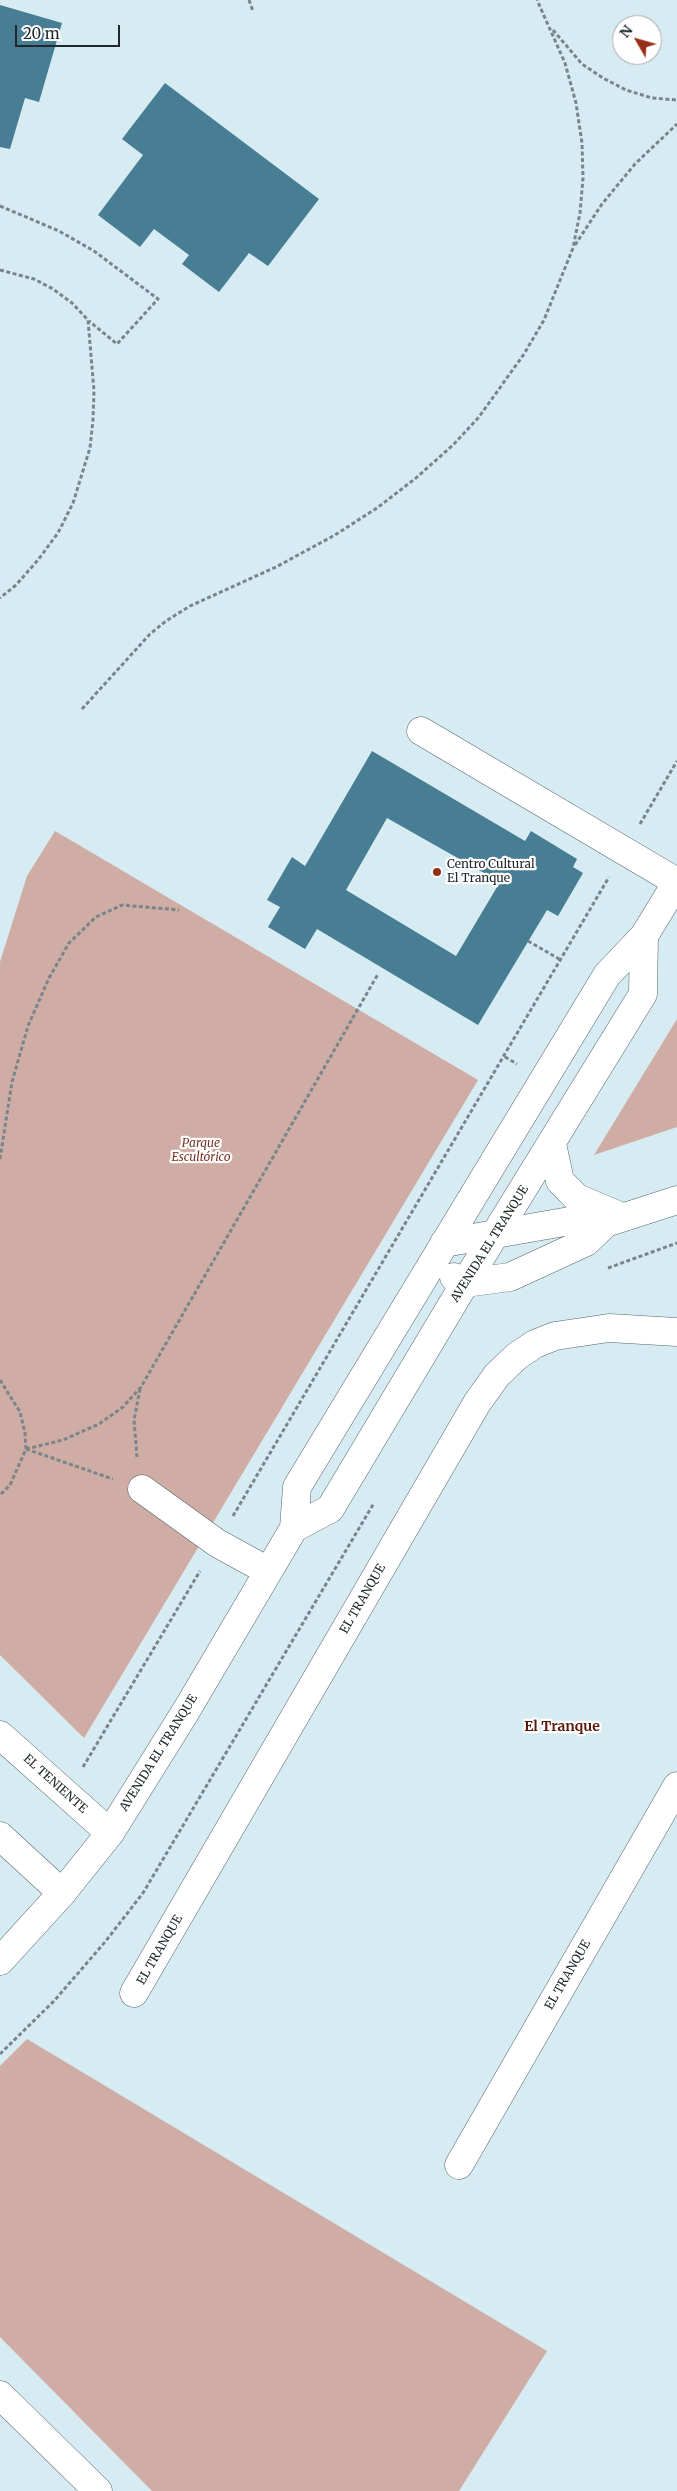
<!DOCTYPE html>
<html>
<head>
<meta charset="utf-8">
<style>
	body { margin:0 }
	#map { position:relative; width:677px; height:2491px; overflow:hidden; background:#d7ebf3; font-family:Merriweather,serif }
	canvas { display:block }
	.north { position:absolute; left:612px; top:15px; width:50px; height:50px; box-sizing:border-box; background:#fff; border:1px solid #a6a9aa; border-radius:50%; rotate:308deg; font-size:14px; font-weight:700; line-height:20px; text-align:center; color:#20282b }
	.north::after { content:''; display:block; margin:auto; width:18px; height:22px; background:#972e17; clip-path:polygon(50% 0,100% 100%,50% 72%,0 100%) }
	.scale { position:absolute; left:15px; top:25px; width:105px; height:22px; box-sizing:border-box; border:2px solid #20282b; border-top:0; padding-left:6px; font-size:15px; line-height:18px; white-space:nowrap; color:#20282b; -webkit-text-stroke:4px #fff; paint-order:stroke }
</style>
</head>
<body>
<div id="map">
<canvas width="677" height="2491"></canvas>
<div class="north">N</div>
<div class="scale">20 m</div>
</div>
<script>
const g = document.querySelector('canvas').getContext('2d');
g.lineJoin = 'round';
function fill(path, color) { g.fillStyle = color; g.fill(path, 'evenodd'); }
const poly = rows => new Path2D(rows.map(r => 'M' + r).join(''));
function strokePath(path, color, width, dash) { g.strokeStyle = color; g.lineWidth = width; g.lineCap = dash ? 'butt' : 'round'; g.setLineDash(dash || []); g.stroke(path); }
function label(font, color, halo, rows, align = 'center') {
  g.font = font + ' Merriweather,serif'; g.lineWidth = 4.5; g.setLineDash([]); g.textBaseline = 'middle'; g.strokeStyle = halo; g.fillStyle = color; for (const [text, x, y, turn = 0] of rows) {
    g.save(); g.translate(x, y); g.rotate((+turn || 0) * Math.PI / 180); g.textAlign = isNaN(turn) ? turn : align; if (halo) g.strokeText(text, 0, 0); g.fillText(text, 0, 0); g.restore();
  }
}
const green = poly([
	[55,831,478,1080,84,1738,0,1655,0,962,27,876],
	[677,1019,677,1127,594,1155],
	[27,2039,547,2351,459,2491,152,2491,0,2337,0,2066]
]);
const building = poly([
	[0,5,62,23,39,102,25,98,10,149,0,147],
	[165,83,319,199,268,266,249,253,219,292,182,264,189,255,154,229,140,247,98,215,143,155,122,139],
	[372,751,525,841,531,831,577,859,573,867,583,873,558,916,547,910,478,1025,317,929,305,949,268,927,280,907,267,900,292,857,305,866],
	[387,818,500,882,456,956,346,890]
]);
const path = poly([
	[249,0,253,11],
	[553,30,582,64,603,78,626,90,652,98,677,100],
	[0,206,59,231,94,251,158,299,117,344,89,321],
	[575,245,602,204,635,164,677,124],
	[0,270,34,279,53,289,72,303,88,320,94,391,93,420,90,448,73,503,58,533,38,560,16,585,0,598],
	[82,709,150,634,166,621,190,606,276,567,335,535,377,508,416,478,453,445,479,417,524,354,544,320,573,248,580,213,583,178,582,143,576,103,565,63,537,0],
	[640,824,677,761],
	[528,941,561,960],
	[505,1057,517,1064],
	[0,1159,12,1082,28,1026,49,978,69,943,96,917,122,905,179,910],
	[608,1268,677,1243],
	[0,1380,20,1412,25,1433,26,1449,10,1485,0,1495],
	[26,1449,63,1440,99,1424,123,1407,141,1387,378,974],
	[26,1449,113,1479],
	[137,1457,134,1420,140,1389],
	[233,1516,609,877],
	[83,1767,200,1571],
	[0,2054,54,2001,105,1942,143,1893,374,1503]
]);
const minor = poly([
	[421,731,677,882],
	[142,1489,217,1543,268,1571],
	[0,1735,110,1833],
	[0,1836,62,1893],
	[134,1993,477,1403,497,1375,517,1356,535,1344,555,1336,609,1328,677,1332],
	[459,2165,677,1786]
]);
const major = poly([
	[552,1144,560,1181,577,1198,615,1214],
	[444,1243,587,1218,606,1223],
	[454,1277,465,1283,510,1277,586,1242,606,1223,677,1200],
	[294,1528,330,1509,465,1283,643,994,644,936],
	[0,1961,62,1893,110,1833,186,1711,294,1528,297,1487,607,975,644,936,677,882],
	[0,2395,98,2491]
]);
const markers = [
	[437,872,5,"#972e17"]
];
const poiNames = [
	["Centro Cultural",447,865],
	["El Tranque",447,879]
];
const parkNames = [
	["Parque",201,1144],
	["Escultórico",201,1158]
];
const streetNames = [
	["AVENIDA EL TRANQUE",490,1244,-58],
	["EL TRANQUE",363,1599,-60],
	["AVENIDA EL TRANQUE",159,1753,-58],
	["EL TENIENTE",55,1784,42],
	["EL TRANQUE",160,1950,-60],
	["EL TRANQUE",568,1975,-60]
];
const neighbourhoodNames = [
	["El Tranque",562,1727]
];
fill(green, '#cfaca4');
fill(building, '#477e93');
strokePath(minor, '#53646b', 29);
strokePath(major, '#53646b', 29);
strokePath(path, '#78868b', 3, [4, 2.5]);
strokePath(minor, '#fff', 28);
strokePath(major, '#fff', 28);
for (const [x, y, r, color] of markers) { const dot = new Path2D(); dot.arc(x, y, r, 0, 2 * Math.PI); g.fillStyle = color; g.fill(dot); strokePath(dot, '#fff', 2); }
label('12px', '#20282b', '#fff', poiNames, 'left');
label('italic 12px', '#783526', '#fff', parkNames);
label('12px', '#20282b', '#fff', streetNames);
label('bold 14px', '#5b190b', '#fff', neighbourhoodNames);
</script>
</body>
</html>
